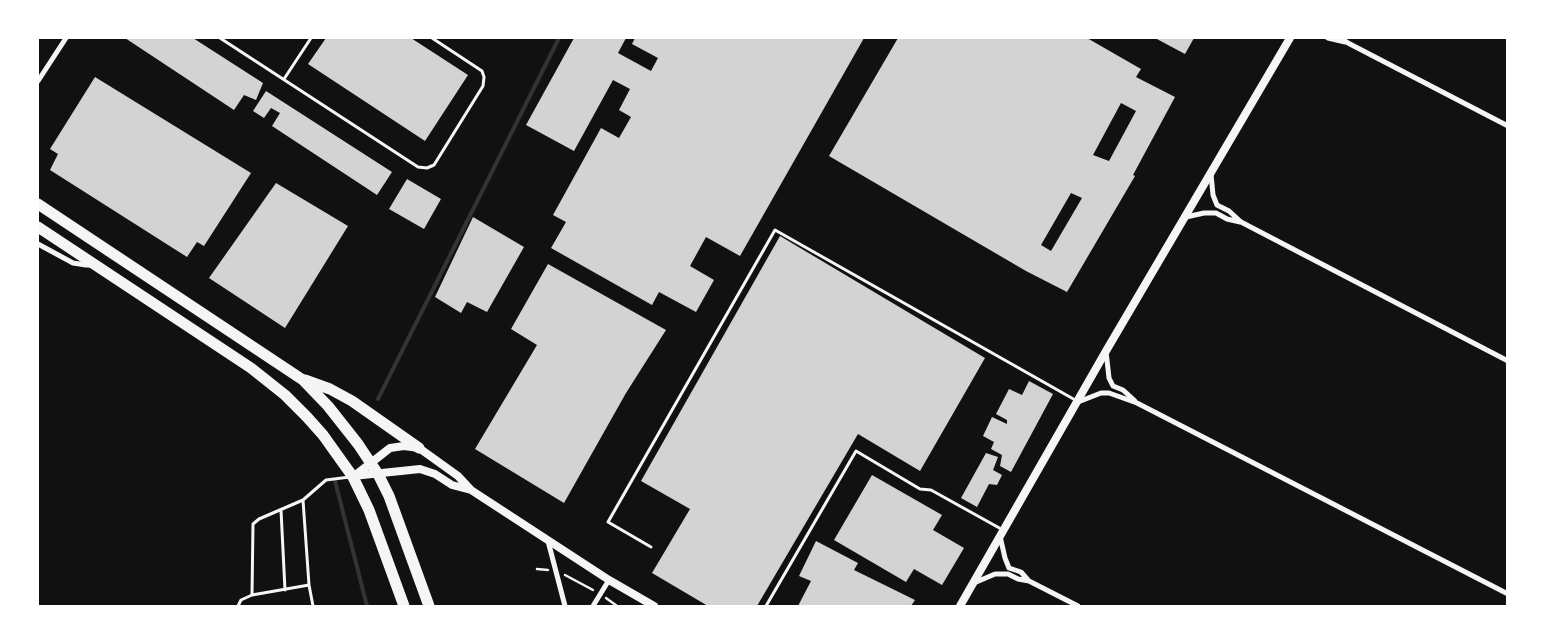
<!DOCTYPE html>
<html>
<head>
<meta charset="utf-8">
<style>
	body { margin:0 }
	#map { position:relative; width:1545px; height:644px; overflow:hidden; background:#111; font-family:"Playfair Display",serif }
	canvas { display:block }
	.frame { position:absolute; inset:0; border:39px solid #fff; pointer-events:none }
</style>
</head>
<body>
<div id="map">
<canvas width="1545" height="644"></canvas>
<div class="frame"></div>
</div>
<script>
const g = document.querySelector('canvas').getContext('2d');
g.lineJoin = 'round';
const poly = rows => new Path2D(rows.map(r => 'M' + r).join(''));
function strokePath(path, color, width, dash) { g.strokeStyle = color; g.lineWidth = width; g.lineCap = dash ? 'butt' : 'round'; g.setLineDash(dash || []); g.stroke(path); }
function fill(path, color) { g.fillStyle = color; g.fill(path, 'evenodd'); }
const stream = poly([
	[378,399,559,38],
	[335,481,367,606]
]);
const building = poly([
	[125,38,193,38,263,83,256,100,244,95,234,110],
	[326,38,411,38,468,75,425,141,308,64],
	[574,38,626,38,618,53,651,71,658,58,632,44,635,38,864,38,740,256,706,237,690,266,714,280,696,312,659,292,652,305,551,248,566,222,553,215,601,128,619,138,631,117,619,110,630,89,613,80,574,151,526,125],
	[898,38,1087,38,1141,69,1136,77,1175,97,1133,175,1135,176,1067,292,1026,271,829,156],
	[1121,103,1136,111,1109,161,1093,155],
	[1071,193,1082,198,1051,251,1041,245],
	[1155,38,1194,38,1185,54],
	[95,77,251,173,204,246,197,242,187,257,50,170,58,154,50,149],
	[266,91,392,172,377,195,272,126,280,113,271,108,264,118,253,111],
	[407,179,441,199,424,229,389,209],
	[276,183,348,226,285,328,209,278],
	[473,217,524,247,487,312,467,302,461,313,435,297],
	[780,236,985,358,920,471,858,434,757,606,708,606,652,573,690,509,641,481],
	[548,264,666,330,626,393,564,503,475,449,537,345,511,329],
	[1029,381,1053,394,1011,472,1000,466,1002,455,991,449,994,442,983,436,992,417,1007,424,1007,420,996,414,1009,389,1022,395],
	[986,453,998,457,993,470,1002,475,997,485,989,484,977,507,961,498],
	[872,475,942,515,933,530,964,548,942,585,914,569,906,582,834,540],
	[816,541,858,563,854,570,915,600,911,606,798,606,811,581,799,576]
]);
const path = poly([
	[537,569,548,570],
	[565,575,593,590],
	[606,598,617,606]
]);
const service = poly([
	[220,38,418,167,427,168,434,165,483,86,484,77,482,71,432,38],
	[284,79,311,38],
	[303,500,259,519,253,524,252,595,309,585],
	[281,510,285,590],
	[651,547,608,522,775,230,1077,401],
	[238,606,241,600,252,595],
	[313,606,309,585,303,500,326,480,350,477],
	[766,606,856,451,920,489,931,490,1003,530]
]);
const minor = poly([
	[1328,38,1345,42],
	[1341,38,1348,43,1508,126],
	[38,81,66,38],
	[1211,174,1213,195,1217,205,1229,211,1241,222,1508,361],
	[1186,217,1204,213,1216,213,1227,219,1240,222],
	[38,244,73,263,86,265,91,265],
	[1106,351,1109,378,1113,386,1123,390,1135,401],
	[1078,402,1101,393,1109,393,1137,403,1508,594],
	[1000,536,1005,558,1009,568,1021,572,1028,580],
	[548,541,565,606],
	[974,583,995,574,1008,574,1018,579,1029,581,1078,606],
	[593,606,609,580]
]);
const tertiary = poly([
	[353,476,420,469,435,474,452,485,471,490],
	[353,477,390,448,404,446,419,448,458,476,471,490,609,580,654,606],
	[960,606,1106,351,1290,38]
]);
const trunk = poly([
	[38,204,303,380,328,406,358,444,378,474,389,496,429,606],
	[38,227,251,368,285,395,307,417,323,435,353,477,369,510,404,606],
	[305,380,330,389,352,401,419,448]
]);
strokePath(stream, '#333', 4);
fill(building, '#d3d3d3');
strokePath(path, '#f5f5f5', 2.5);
strokePath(service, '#f5f5f5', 3);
strokePath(minor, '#f5f5f5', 5);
strokePath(tertiary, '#f5f5f5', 8);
strokePath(trunk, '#f5f5f5', 11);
</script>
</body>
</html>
